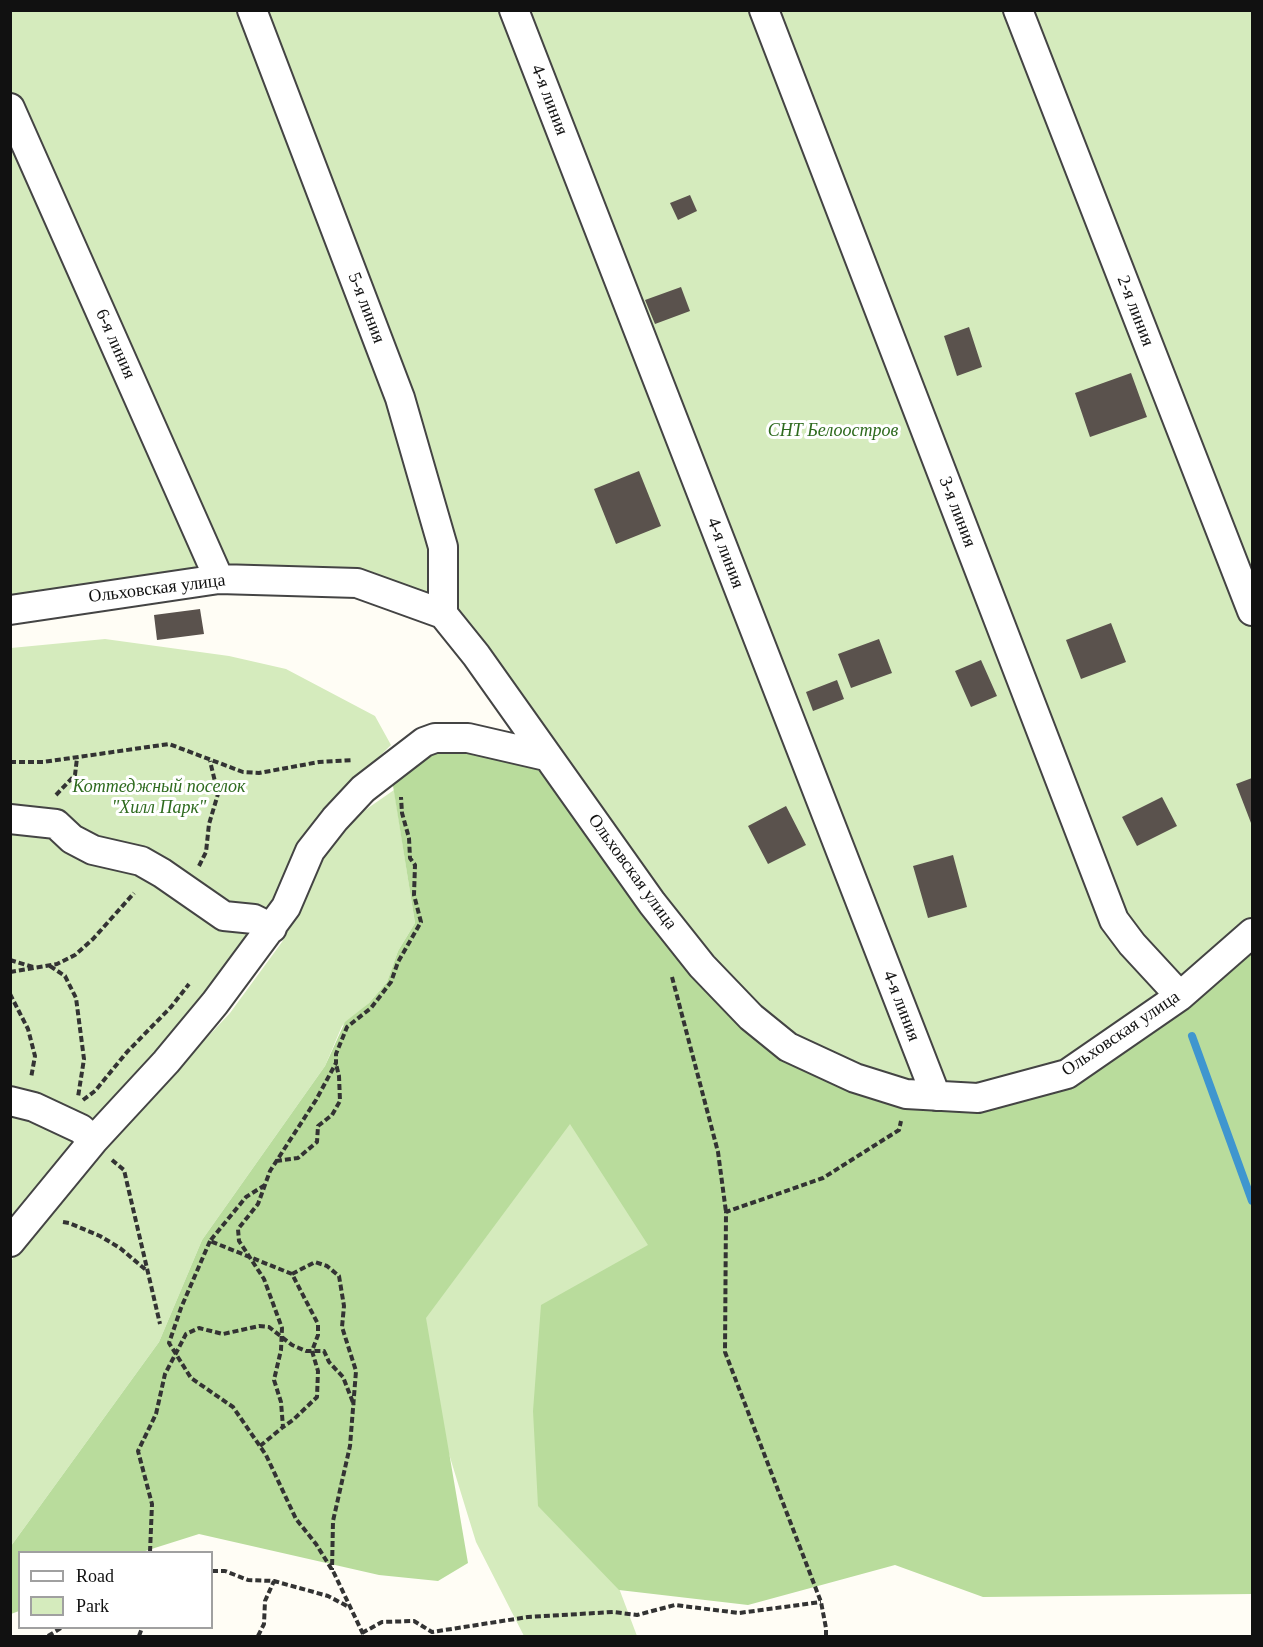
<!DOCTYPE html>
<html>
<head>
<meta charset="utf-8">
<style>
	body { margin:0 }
	#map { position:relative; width:1263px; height:1647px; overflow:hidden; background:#fffdf5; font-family:Georgia,serif }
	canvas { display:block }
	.frame { position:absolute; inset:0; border:12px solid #111; pointer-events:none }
	.legend { position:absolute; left:18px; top:1551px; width:195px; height:78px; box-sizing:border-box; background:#fff; border:2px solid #a0a0a0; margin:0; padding:8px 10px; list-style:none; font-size:18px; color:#111 }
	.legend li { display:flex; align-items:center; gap:12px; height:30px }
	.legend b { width:30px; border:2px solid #a0a0a0 }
</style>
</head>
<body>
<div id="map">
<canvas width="1263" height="1647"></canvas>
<div class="frame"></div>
<ul class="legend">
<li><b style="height:8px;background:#fff"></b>Road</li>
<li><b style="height:16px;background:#d5ebbd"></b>Park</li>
</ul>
</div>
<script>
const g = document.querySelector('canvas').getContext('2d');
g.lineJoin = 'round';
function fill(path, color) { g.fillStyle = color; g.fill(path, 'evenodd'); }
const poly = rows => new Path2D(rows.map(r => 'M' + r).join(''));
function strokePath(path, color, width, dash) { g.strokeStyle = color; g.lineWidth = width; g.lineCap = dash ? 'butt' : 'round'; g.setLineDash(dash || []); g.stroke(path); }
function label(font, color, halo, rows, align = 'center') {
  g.font = font + ' Georgia,serif'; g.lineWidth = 6; g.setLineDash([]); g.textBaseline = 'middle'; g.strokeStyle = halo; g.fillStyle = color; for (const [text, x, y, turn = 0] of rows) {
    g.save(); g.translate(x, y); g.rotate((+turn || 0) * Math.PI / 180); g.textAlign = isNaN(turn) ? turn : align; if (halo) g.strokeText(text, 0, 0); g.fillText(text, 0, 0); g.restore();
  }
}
const green = poly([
	[10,11,1252,11,1252,933,1067,1074,918,1094,751,1017,439,613,357,583,213,580,11,610],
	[105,639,229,656,286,669,375,716,391,745,342,794,276,904,156,1057,11,1223,11,648],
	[394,790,415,923,398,951,387,982,369,1003,342,1026,325,1066,202,1240,159,1342,11,1546,11,1261,35,1228,114,1137,230,1013,282,942,296,915,322,850,345,824],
	[541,1040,698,1262,588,1506,637,1636,524,1636,476,1542,441,1428,401,1255]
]);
const forest = poly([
	[424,742,545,760,751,1017,918,1094,1067,1074,1252,933,1252,1594,983,1597,895,1565,748,1605,619,1590,538,1506,533,1411,541,1305,648,1245,570,1124,426,1318,468,1563,438,1581,379,1575,199,1534,142,1552,20,1552,19,1611,11,1614,11,1546,159,1342,202,1240,325,1066,345,1022,369,1003,387,982,398,951,415,923,390,767]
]);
const stream = poly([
	[1192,1036,1252,1201]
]);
const building = poly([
	[690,195,697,211,678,220,670,203],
	[681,287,690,311,655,324,645,300],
	[969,327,982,367,957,376,944,336],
	[1131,373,1147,417,1090,437,1075,393],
	[639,471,661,526,616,544,594,489],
	[200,609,204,634,157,640,154,615],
	[1111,623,1126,662,1081,679,1066,640],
	[879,639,892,673,851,688,838,654],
	[981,660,997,696,971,707,955,671],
	[837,680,844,699,813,711,806,692],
	[1252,778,1252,822,1251,823,1236,784],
	[1162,797,1177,826,1137,846,1122,817],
	[786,806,806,845,768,864,748,826],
	[953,855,967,907,928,918,913,866]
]);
const path = poly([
	[10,762,43,762,169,744,243,772,259,773,319,762,353,760],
	[56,795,75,775,77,758],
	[199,866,206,852,209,824,218,794,210,761],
	[10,960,33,967],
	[50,966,65,976,76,998,84,1059,78,1097],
	[10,972,57,964,75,955,93,939,134,893],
	[672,977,718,1152,726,1212],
	[10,994,28,1029,35,1056,31,1078],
	[83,1100,95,1091,127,1052,171,1007,189,984],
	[112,1160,124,1170,160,1324],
	[276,1161,298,1158,317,1142,318,1126,332,1115,340,1101,339,1076,336,1064],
	[265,1185,246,1197,210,1241,292,1274,318,1324,318,1335,312,1351,318,1371,317,1397,293,1420,283,1427],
	[63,1222,69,1223,100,1236,120,1248,146,1270],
	[210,1241,181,1308,169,1343,191,1378,233,1407,266,1455,296,1519,316,1544,334,1573,364,1636],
	[292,1274,315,1262,327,1266,339,1276,344,1306,342,1327,356,1371,350,1446,333,1521,332,1570],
	[260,1446,283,1427,281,1402,274,1380,281,1350,282,1328,264,1279,239,1241,238,1229,258,1204,270,1171,316,1100,336,1063,336,1054,347,1027,371,1008,391,982,398,962,421,922,414,895,415,865,410,858,409,838,402,813,401,797],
	[150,1552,152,1504,138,1451,156,1414,165,1374,186,1334,199,1328,223,1334,259,1326,269,1327,292,1345,306,1351,324,1351,329,1362,343,1377,354,1405],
	[212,1571,225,1571,248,1580,274,1581,328,1596,349,1607],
	[362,1633,382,1622,414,1621,432,1632,528,1617,613,1612,637,1615,675,1605,739,1613,821,1602],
	[48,1636,61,1628],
	[139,1636,142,1628],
	[258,1636,264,1624,265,1601,274,1581],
	[826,1636,826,1628,821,1602,725,1352,726,1212,823,1178,899,1130,901,1121]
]);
const minor = poly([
	[252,10,400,398,443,547,443,614],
	[514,10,936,1096],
	[764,10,1114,920,1132,944,1180,996],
	[1018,10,1252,611],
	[10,108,219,579],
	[10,610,219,579,357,583,443,614,476,655,652,903,702,966,751,1017,788,1047,855,1078,906,1094,978,1098,1067,1074,1180,996,1252,933],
	[10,819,56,824,72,839,93,850,141,861,162,873,224,916,254,919,272,928],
	[10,1101,34,1107,81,1129,93,1141],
	[10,1242,93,1141,166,1062,215,1003,286,907,310,851,335,819,363,789,424,742,435,738,468,738,546,756]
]);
const streetNames = [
	["4-я линия",549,100,69],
	["5-я линия",366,308,69],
	["2-я линия",1135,311,69],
	["6-я линия",115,344,66],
	["3-я линия",957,512,69],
	["4-я линия",725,553,69],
	["Ольховская улица",157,589,-7],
	["Ольховская улица",632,872,54],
	["4-я линия",901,1006,69],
	["Ольховская улица",1121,1034,-34]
];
const parkNames = [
	["СНТ Белоостров",833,431],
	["Коттеджный поселок",159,787],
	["\"Хилл Парк\"",159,808]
];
fill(green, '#d5ebbd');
fill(forest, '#b9dc9c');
strokePath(stream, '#3f96cf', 8);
fill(building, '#5a524d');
strokePath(minor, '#444', 32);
strokePath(path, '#333', 4, [6, 3]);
strokePath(minor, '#fff', 28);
label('18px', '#111', '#fff', streetNames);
label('italic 18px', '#2f6b1f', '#fff', parkNames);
</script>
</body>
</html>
